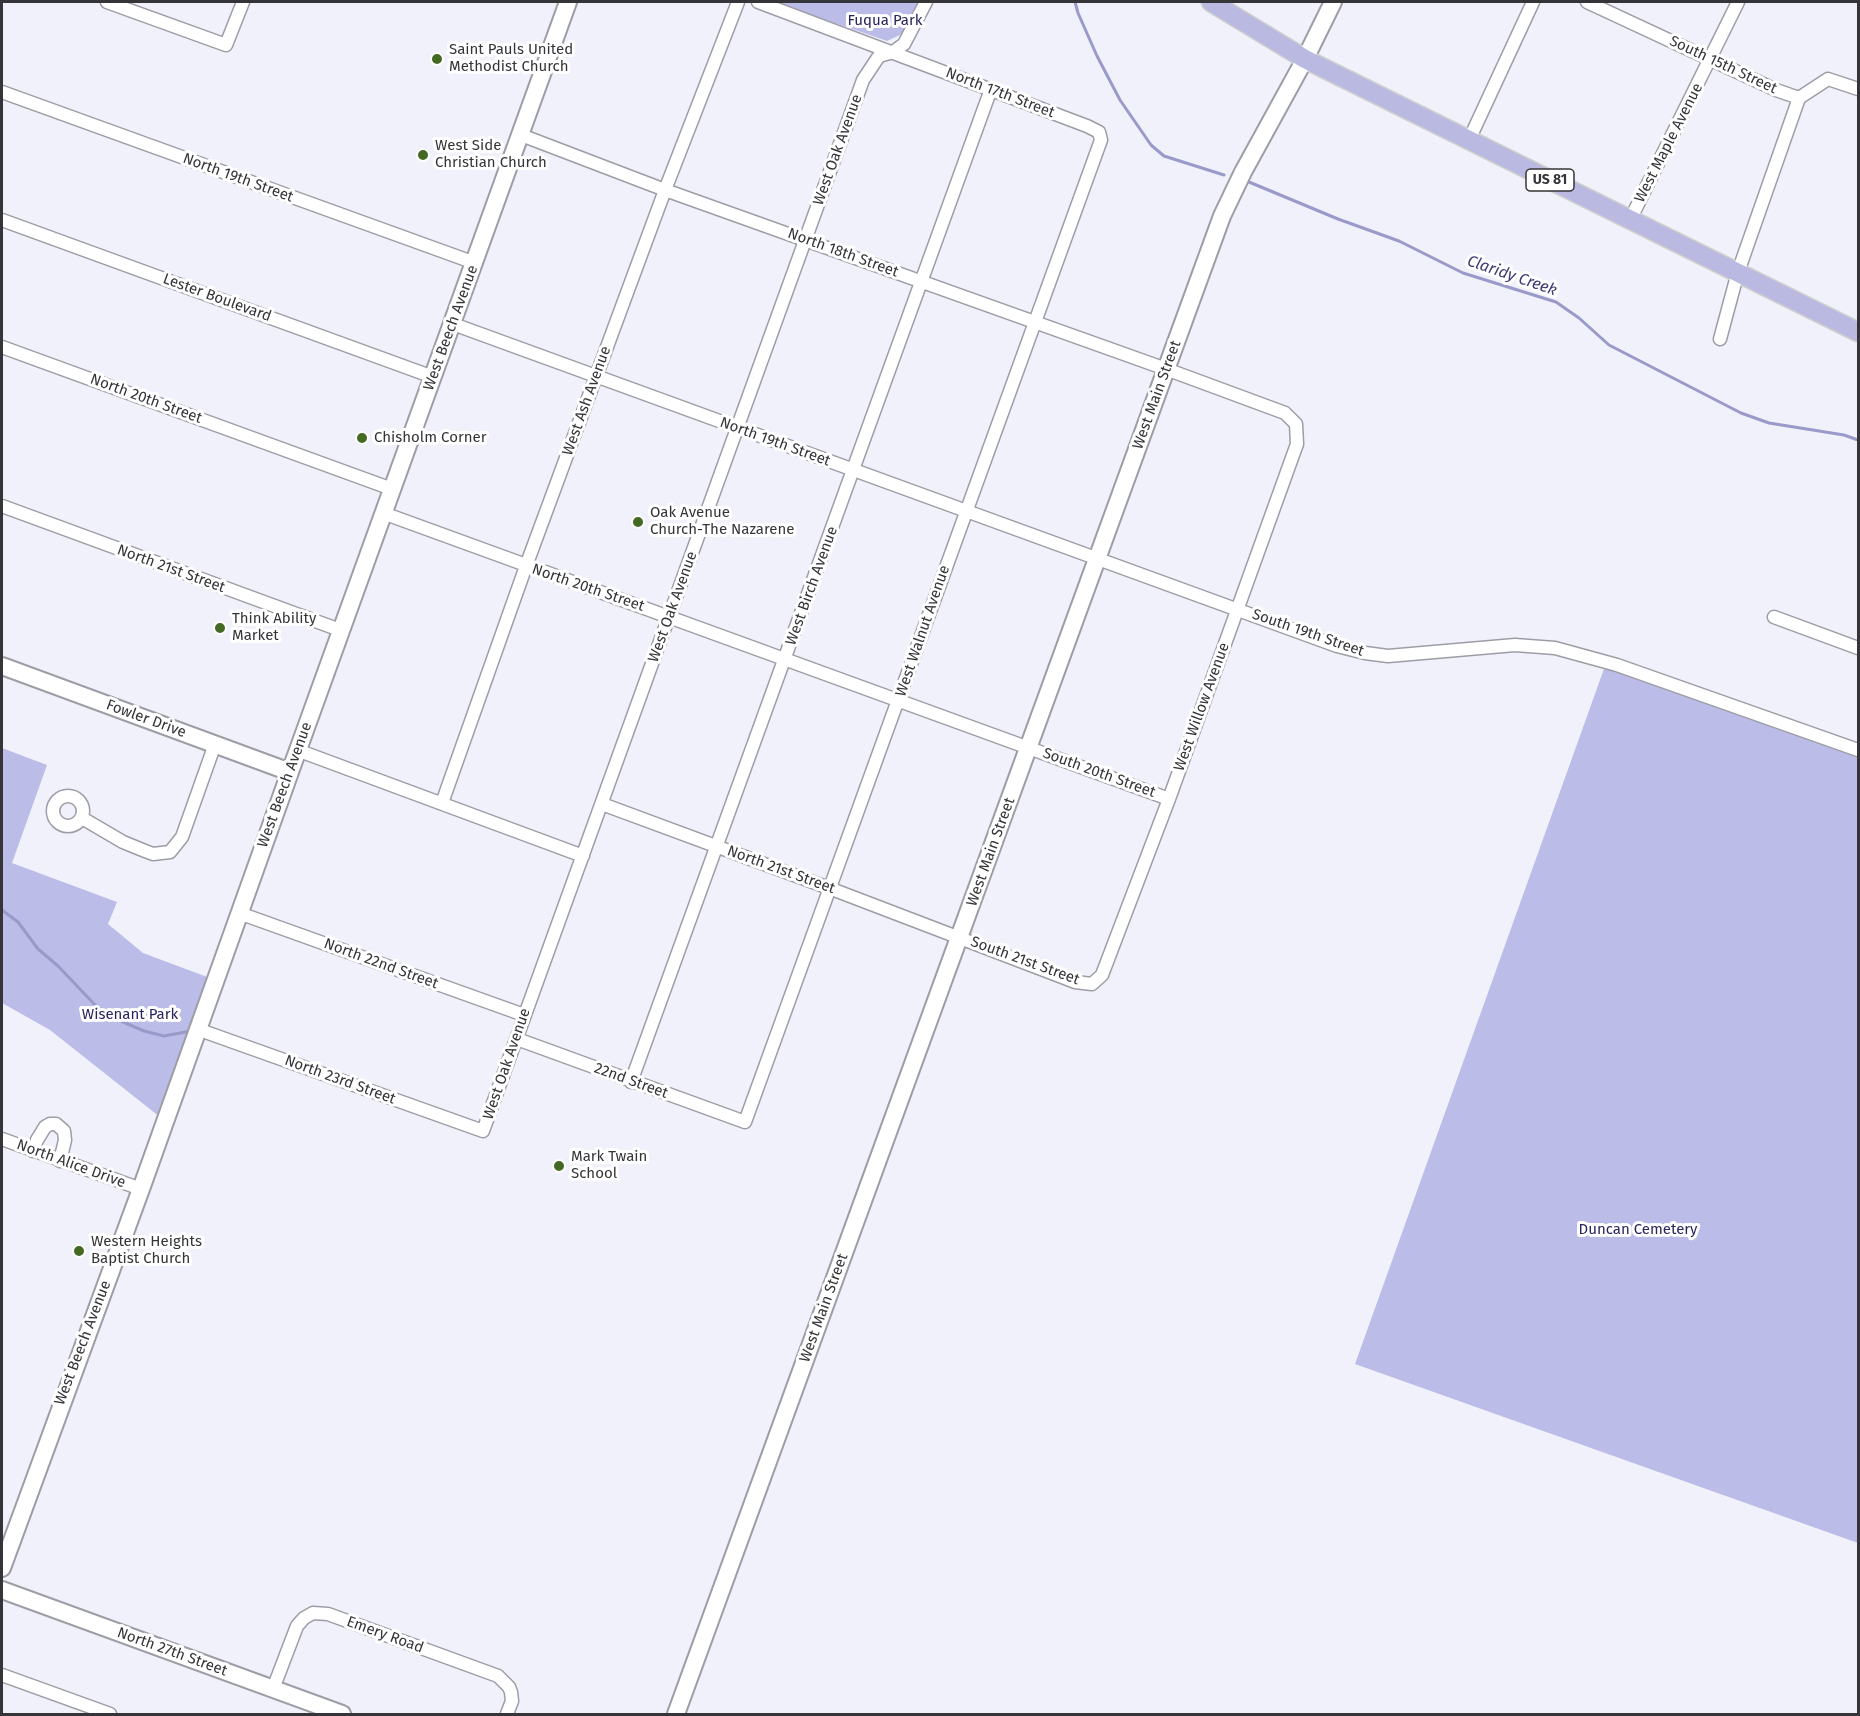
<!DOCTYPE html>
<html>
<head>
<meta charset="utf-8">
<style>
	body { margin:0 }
	#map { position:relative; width:1860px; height:1716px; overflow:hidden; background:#f1f1fb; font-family:"Fira Sans",sans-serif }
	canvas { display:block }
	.frame { position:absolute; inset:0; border:3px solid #353539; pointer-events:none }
</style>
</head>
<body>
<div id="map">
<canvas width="1860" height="1716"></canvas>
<div class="frame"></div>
</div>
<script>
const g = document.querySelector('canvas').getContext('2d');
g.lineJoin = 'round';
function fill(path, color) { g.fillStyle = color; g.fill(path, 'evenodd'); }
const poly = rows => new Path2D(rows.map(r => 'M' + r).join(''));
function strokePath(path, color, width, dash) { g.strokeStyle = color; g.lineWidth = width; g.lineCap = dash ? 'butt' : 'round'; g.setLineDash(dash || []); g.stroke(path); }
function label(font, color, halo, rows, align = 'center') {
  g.font = font + ' "Fira Sans",sans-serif'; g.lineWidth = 6; g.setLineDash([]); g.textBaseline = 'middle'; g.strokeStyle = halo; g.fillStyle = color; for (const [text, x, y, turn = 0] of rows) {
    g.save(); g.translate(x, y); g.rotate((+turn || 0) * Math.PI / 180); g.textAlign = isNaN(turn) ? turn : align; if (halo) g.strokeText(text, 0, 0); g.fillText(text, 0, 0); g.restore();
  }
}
const green = poly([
	[774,2,918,2,902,34,887,41],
	[1605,666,1858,755,1858,1543,1355,1364],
	[2,748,47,765,12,863,117,902,108,924,143,953,210,978,160,1117,50,1030,2,1003]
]);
const stream = poly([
	[1075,2,1078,13,1097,56,1120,100,1151,145,1164,156,1224,175],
	[1249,182,1338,219,1399,241,1463,273,1556,302,1579,318,1609,345,1741,413,1769,423,1844,435,1858,440],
	[2,910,18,922,38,949,58,966,97,1007,114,1018,144,1031,164,1036,191,1031]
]);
const street = poly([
	[107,2,226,45,243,2],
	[1587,2,1776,90,1799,98,1828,79,1858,89],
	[2,92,475,263],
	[521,135,665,190,1166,369,1285,413,1296,424,1297,444,1169,799,1102,975,1092,984,1075,982,829,888,602,804],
	[1469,140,1533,2],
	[2,220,433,377],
	[1630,220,1738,2],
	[453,324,1337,646,1365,653,1388,656,1515,645,1555,648,1617,665,1858,750],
	[1720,339,1738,272,1799,98],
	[2,347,392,489],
	[2,506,340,630],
	[383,513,1169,799],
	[1774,617,1858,648],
	[297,750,583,856],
	'53 811a15 15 0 1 1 30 0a15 15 0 1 1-30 0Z',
	[442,803,526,566,665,190,738,2],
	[82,818,123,842,145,851,153,854,170,852,182,837,215,744],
	[239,913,524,1015],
	[197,1029,483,1131,863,80,879,56,893,52,904,44,926,2],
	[517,1039,745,1122,1101,140,1099,132,1087,126,758,2],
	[631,1082,991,89],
	[2,1139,141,1189],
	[33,1151,37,1140,45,1127,50,1124,56,1124,64,1131,65,1140,60,1161],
	[2,1675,110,1714],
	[273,1689,297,1626,304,1618,313,1613,328,1614,498,1676,509,1687,511,1692,512,1701,507,1714]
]);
const secondary = poly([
	[2,666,290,772],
	[2,1568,141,1189,290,772,568,2],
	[2,1590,342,1714],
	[676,1714,1222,216,1243,172,1305,59,1333,2]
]);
const primary = poly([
	[1211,2,1305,59,1858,332]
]);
const markers = [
	[437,59,6,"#436923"],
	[423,155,6,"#436923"],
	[362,438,6,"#436923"],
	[638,522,6,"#436923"],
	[220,628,6,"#436923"],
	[559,1166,6,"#436923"],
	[79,1251,6,"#436923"]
];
const shields = [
	[1550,180,48]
];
const shieldNames = [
	["US 81",1550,180]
];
const parkNames = [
	["Fuqua Park",885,21],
	["Wisenant Park",130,1015],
	["Duncan Cemetery",1638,1230]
];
const poiNames = [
	["Saint Pauls United",449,50],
	["Methodist Church",449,67],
	["West Side",435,146],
	["Christian Church",435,163],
	["Chisholm Corner",374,438],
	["Oak Avenue",650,513],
	["Church-The Nazarene",650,530],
	["Think Ability",232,619],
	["Market",232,636],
	["Mark Twain",571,1157],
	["School",571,1174],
	["Western Heights",91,1242],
	["Baptist Church",91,1259]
];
const streetNames = [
	["South 15th Street",1723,65,25],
	["North 17th Street",1000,93,21],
	["West Maple Avenue",1669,143,-63],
	["West Oak Avenue",838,150,-70],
	["North 19th Street",238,178,20],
	["North 18th Street",843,253,20],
	["Lester Boulevard",217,298,20],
	["West Beech Avenue",451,328,-70],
	["West Main Street",1157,395,-70],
	["North 20th Street",146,399,20],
	["West Ash Avenue",587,401,-70],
	["North 19th Street",775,442,20],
	["North 21st Street",171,569,20],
	["West Birch Avenue",812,586,-70],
	["North 20th Street",588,588,19],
	["West Oak Avenue",673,607,-70],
	["West Walnut Avenue",923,631,-71],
	["South 19th Street",1308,633,19],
	["West Willow Avenue",1202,707,-70],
	["Fowler Drive",146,719,20],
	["South 20th Street",1099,773,20],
	["West Beech Avenue",285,785,-70],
	["West Main Street",991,852,-70],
	["North 21st Street",781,870,20],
	["South 21st Street",1025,961,20],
	["North 22nd Street",381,964,20],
	["West Oak Avenue",507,1064,-71],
	["North 23rd Street",340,1080,20],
	["22nd Street",631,1081,20],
	["North Alice Drive",71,1164,20],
	["West Main Street",824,1308,-70],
	["West Beech Avenue",83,1343,-69],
	["Emery Road",385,1635,20],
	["North 27th Street",172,1652,20]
];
const waterNames = [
	["Claridy Creek",1512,276,19]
];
fill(green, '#bbbce7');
strokePath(stream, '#999ac9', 3);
strokePath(street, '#9d9da6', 15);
strokePath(secondary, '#9d9da6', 20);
strokePath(primary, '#cfcfcf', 21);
strokePath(street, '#fff', 12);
strokePath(secondary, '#fff', 16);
strokePath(primary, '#b9b9e1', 18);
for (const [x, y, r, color] of markers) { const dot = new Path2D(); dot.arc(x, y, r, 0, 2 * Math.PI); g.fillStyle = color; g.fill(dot); strokePath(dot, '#fff', 2); }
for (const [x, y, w] of shields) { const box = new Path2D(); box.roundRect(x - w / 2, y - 11, w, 22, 4.5); g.fillStyle = '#fff'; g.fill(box); strokePath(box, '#353539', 1.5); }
label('bold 14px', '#353539', null, shieldNames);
label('15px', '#2a245e', '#fff', parkNames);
label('15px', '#353539', '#fff', poiNames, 'left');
label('15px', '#353539', '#fff', streetNames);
label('italic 16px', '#3e3b77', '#fff', waterNames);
</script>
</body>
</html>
